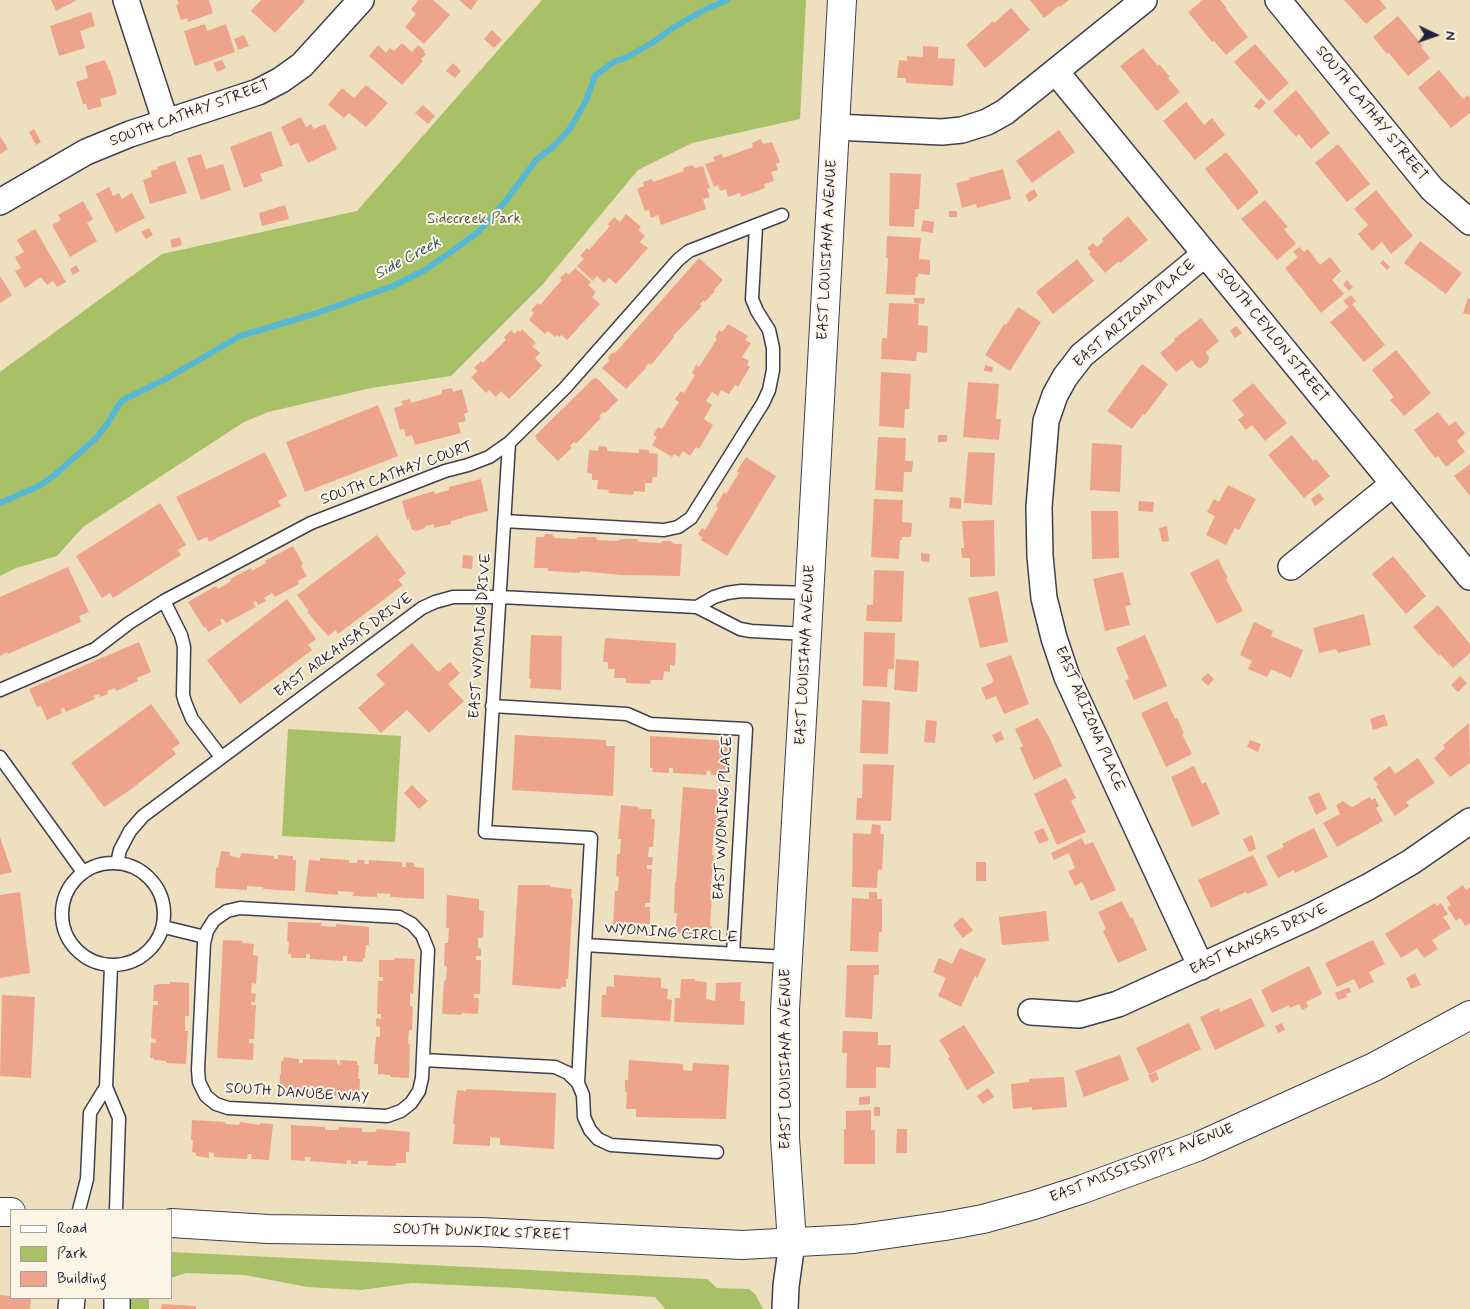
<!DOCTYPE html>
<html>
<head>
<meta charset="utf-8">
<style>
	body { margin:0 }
	#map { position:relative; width:1470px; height:1309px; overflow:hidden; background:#eee0be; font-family:Mynerve,sans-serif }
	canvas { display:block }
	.legend { position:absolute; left:10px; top:1209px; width:162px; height:90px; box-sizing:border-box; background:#fcf5e5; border:1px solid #a5a1a1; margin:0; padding:6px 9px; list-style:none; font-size:15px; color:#22223b }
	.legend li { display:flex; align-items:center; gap:10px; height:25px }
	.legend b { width:25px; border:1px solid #a5a1a1 }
	.north { position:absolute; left:1410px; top:10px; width:50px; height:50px; -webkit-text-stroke:4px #fcf5e5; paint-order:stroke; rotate:93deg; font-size:14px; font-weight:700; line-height:20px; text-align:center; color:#22223b }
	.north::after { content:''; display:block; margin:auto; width:18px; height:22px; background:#22223b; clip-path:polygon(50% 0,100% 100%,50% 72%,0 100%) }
</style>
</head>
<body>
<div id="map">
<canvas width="1470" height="1309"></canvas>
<ul class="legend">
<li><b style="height:6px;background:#fff"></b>Road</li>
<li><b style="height:14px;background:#a8c066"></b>Park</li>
<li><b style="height:14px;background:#eea38d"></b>Building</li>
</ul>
<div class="north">N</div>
</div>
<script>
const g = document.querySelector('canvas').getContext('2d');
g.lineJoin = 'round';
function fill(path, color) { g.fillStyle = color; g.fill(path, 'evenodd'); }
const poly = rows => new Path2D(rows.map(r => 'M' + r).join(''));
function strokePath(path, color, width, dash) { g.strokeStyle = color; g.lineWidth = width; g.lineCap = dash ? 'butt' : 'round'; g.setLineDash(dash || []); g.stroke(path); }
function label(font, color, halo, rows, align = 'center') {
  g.font = font + ' Mynerve,sans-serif'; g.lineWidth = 4; g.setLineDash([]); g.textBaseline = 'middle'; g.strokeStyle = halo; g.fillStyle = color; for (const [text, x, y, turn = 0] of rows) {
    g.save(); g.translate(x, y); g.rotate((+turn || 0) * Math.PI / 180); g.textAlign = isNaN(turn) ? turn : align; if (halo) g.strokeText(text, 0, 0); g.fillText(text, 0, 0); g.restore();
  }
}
const green = poly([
	[542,0,806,0,800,119,692,143,638,170,543,284,451,376,371,388,268,412,244,422,83,527,57,556,16,568,0,576,0,372,162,254,357,211],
	[288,729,401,736,395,842,282,836],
	[171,1252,707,1279,717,1288,749,1289,755,1294,763,1309,665,1309,655,1297,516,1288,412,1283,361,1290,307,1287,245,1275,186,1273,171,1278],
	[130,1298,149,1298,149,1309,129,1309]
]);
const stream = poly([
	[0,503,39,486,56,474,96,438,108,423,118,406,123,400,166,379,240,336,314,314,393,286,425,270,451,252,478,232,505,202,536,160,553,147,569,130,586,101,595,76,612,63,629,56,652,43,674,27,706,9,727,0]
]);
const building = poly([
	[51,0,77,0,56,11],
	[177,0,209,0,213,13,188,22,187,18,181,20,176,5,179,4],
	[261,0,303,0,305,1,275,33,251,11],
	[419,0,433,0,450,15,424,44,405,27,416,14,411,9],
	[459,0,478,0,471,10],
	[1030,0,1069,0,1060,7,1059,6,1044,18],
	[1203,0,1220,0,1227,8,1226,9,1248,37,1226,55,1214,41,1212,42,1188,12],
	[1344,0,1380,0,1386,8,1366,24],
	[1011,8,1030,30,985,68,966,45,993,21,994,23],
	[91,12,95,26,80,31,85,48,59,56,50,26],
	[1398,16,1423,46,1421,47,1430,58,1408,76,1388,52,1387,54,1373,37],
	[205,24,207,31,226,24,235,52,195,66,184,31],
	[492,30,502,40,494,48,484,39],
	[244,35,249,46,238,50,234,39],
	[402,43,412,52,418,45,425,51,424,52,426,54,421,59,423,61,402,85,369,56,378,45,386,53,390,48,394,51],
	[1255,44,1289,83,1269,101,1234,62],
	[923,46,938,47,938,58,955,59,953,86,906,83,906,78,897,78,899,60,907,61,907,56,923,57],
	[1143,48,1158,66,1159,64,1170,77,1168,78,1180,92,1157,111,1120,66],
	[105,60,109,70,110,70,117,94,100,99,102,106,88,110,86,104,83,104,76,82,88,78,85,66],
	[222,60,226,68,217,72,213,63],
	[453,63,461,71,455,78,446,71],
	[1439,70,1463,99,1468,95,1470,98,1470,113,1451,128,1418,88],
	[366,85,388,103,366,127,349,113,344,118,328,105,342,88,354,98],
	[1296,90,1330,133,1311,149,1299,134,1296,137,1273,111],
	[1261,98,1266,103,1259,110,1254,106],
	[1186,102,1204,125,1212,118,1225,135,1195,160,1163,121],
	[423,105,435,116,428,124,415,113],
	[301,117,306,127,311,124,314,129,325,124,337,149,308,163,298,143,290,146,281,127],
	[34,129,41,142,36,145,29,132],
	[1059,130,1075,152,1032,183,1016,161],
	[271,131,283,166,260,174,263,181,244,188,230,147],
	[0,136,8,149,0,154],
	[761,139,763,144,772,142,780,162,776,164,778,170,771,172,774,181,764,184,765,188,741,197,740,193,728,197,726,189,720,191,718,185,714,187,705,164,715,161,713,157,722,154,723,158,753,147,752,143],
	[1338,144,1370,184,1347,202,1315,163],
	[1226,152,1259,192,1238,210,1205,169],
	[201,154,206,169,223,164,231,190,201,200,187,158],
	[175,161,187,193,150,204,143,180,152,177,151,171,158,169,157,167],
	[692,165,695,168,703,166,710,188,707,189,710,197,703,199,706,209,661,225,658,215,651,218,649,210,645,211,637,189,644,186,643,182,652,179,653,182,684,171,683,168],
	[1003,169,1011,199,977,208,976,204,962,208,956,183,969,180,969,178],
	[890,173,921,174,919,209,915,209,914,227,889,226],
	[109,187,113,196,119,193,122,199,132,193,145,218,116,233,96,194],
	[1034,189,1038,196,1029,202,1025,195],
	[1376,190,1413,236,1391,254,1382,242,1372,251,1358,234,1368,225,1354,209],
	[1265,200,1288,227,1284,229,1296,244,1277,260,1241,219],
	[83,201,93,219,87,223,97,241,70,257,52,225,61,220,58,215],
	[285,205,289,219,262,226,259,213],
	[949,211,957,211,957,217,949,217],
	[626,214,641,227,638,230,645,236,640,242,648,248,616,284,609,278,604,283,597,276,593,281,577,266,584,259,580,256,587,248,589,250,610,226,608,224,614,217,620,222],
	[1128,216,1148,240,1120,263,1119,261,1105,273,1089,254,1091,252,1087,248,1093,243,1097,247,1104,241,1102,239],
	[923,220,934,222,933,233,921,231],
	[149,228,153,235,146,239,141,232],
	[35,229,66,282,57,287,53,281,47,285,41,277,25,288,15,271,21,268,15,257,24,252,17,240],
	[887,236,921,238,919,259,930,260,930,275,918,274,918,277,916,277,915,295,886,294,888,258,886,258],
	[180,237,182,245,172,248,170,240],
	[1420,241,1462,273,1446,294,1404,263],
	[1299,247,1304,252,1308,249,1320,265,1330,257,1341,271,1332,280,1344,294,1321,313,1285,268,1298,257,1293,252],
	[699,258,723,280,714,290,715,291,705,302,704,300,700,304,702,306,673,336,674,337,651,365,649,363,645,367,646,368,626,389,602,368,609,361,608,357,612,353,616,352],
	[1077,259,1094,281,1053,314,1036,292],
	[1383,260,1390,267,1387,270,1380,263],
	[76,265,80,271,73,275,70,269],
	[575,268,591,282,588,285,596,292,592,297,600,304,567,340,562,335,559,337,557,335,555,337,548,331,545,334,529,320,534,313,531,310,538,303,540,305,562,280,560,278,566,272,569,275],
	[0,276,12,295,0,303],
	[1347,280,1353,287,1349,291,1343,284],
	[1351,295,1356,301,1352,304,1385,345,1364,362,1330,322,1349,307,1343,301],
	[914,298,925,298,924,304,914,303],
	[1468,298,1470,299,1470,315,1463,313],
	[889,303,919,304,918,325,928,326,927,353,917,352,916,361,881,359,882,338,887,338],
	[1018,307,1041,322,1010,371,985,355,1004,324,1006,325],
	[1201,318,1219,341,1206,352,1209,357,1208,362,1201,368,1197,367,1192,360,1176,372,1160,353,1175,341,1174,339],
	[728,324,748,336,745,340,751,343,742,357,749,361,747,365,750,367,738,387,735,385,729,394,721,390,718,396,712,392,706,401,712,405,704,419,713,425,699,449,696,447,690,456,683,451,679,457,674,454,672,457,652,445,657,437,653,435,658,427,662,429,679,402,675,399,681,391,684,393,695,375,692,373,696,365,699,367,717,339,715,338,719,330,722,332],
	[1236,326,1242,333,1235,338,1230,331],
	[522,329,536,343,532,346,540,353,535,358,542,366,509,399,501,391,496,397,489,390,486,393,471,377,478,371,474,368,481,361,483,363,506,340,504,337,511,330,515,334,518,330,520,332],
	[1396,350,1431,393,1404,416,1390,400,1394,397,1372,370],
	[1142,364,1168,384,1145,415,1143,414,1132,429,1107,411],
	[985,365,993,367,992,372,984,371],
	[881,372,911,374,909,409,905,409,904,428,879,426],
	[594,378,598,379,618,400,605,413,603,412,599,416,601,418,576,444,574,442,570,446,572,448,558,461,536,439,537,438,535,436],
	[968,382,999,384,996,419,1001,419,999,440,963,437],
	[1253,383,1287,423,1265,441,1252,425,1246,430,1238,420,1244,415,1232,400],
	[452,388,453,392,462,389,468,412,464,414,466,421,458,423,461,433,415,445,412,435,406,437,404,429,400,430,394,408,403,405,401,401,410,399,411,403,442,394,442,390],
	[378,405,398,456,305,492,286,442],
	[1438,412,1449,426,1455,421,1465,433,1457,441,1465,452,1446,467,1438,456,1435,458,1414,430],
	[938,435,947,435,947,442,938,442],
	[1292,435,1313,461,1316,459,1330,476,1304,498,1268,455],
	[878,437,906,438,905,461,913,461,912,472,904,472,903,492,875,490],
	[1092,443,1122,445,1120,492,1090,490],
	[599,446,607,447,607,451,639,453,639,449,649,450,649,453,658,454,657,477,653,477,652,483,645,483,645,492,634,491,633,495,608,493,609,490,597,489,598,480,592,480,592,474,587,473,589,450,598,451],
	[265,452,287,496,278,501,281,506,209,542,207,537,198,541,176,497],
	[968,452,995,453,992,505,964,503],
	[746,457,776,476,727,556,701,540,702,537,698,534,702,528,705,530,718,508,716,506,724,492,726,494,739,473,737,471],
	[1470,464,1470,496,1454,476],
	[481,479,488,511,463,517,463,518,451,521,451,524,434,528,434,524,426,526,423,529,415,531,414,530,412,530,409,519,407,520,402,501,434,491,435,494,449,490,449,487],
	[1228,485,1256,499,1239,530,1235,528,1226,545,1206,535,1215,516,1207,512,1214,499,1219,502],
	[1319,493,1324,499,1315,506,1311,499],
	[950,497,961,498,961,509,949,508],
	[874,499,903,500,902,522,912,523,911,537,902,537,902,540,900,540,899,559,871,557],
	[1139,501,1154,502,1153,512,1138,511],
	[160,503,186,545,178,550,181,555,113,598,110,593,102,598,76,556],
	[1091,511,1118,511,1119,558,1092,559],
	[994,520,995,576,970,577,970,558,962,558,961,548,964,548,962,521],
	[1167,526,1169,541,1162,542,1159,528],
	[545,534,552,534,555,538,576,539,578,537,595,537,598,540,618,541,621,539,637,539,639,542,661,543,662,541,670,541,674,544,682,544,680,576,621,575,580,571,580,573,548,571,548,568,534,568,536,537,544,537],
	[377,535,406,573,398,580,403,585,338,634,336,630,328,636,307,612,309,611,297,595],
	[293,546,303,564,301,566,307,576,298,581,299,584,275,597,272,593,264,598,266,601,258,605,256,601,253,603,256,607,226,623,223,619,220,620,222,624,210,631,208,632,206,627,204,628,188,602,216,586,218,589,231,581,230,579,251,568,252,571,266,563,265,561],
	[921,553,930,554,929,562,921,561],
	[463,555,473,556,472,569,462,568],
	[1393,556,1426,596,1406,614,1372,574],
	[1218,559,1228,578,1226,579,1243,611,1217,624,1190,573],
	[68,567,89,612,79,616,81,622,8,654,7,652,0,656,0,597],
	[874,570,904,571,902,622,866,621,867,605,873,605],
	[1123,572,1131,605,1125,606,1130,625,1105,631,1093,579],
	[998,591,1008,642,980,648,968,598],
	[287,599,316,639,308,645,312,650,240,704,207,660],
	[1438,605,1470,644,1470,653,1453,668,1440,654,1439,656,1413,627],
	[1364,614,1371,645,1338,653,1336,649,1319,653,1313,628],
	[1254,622,1273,631,1271,636,1303,650,1291,678,1271,669,1267,677,1248,669,1252,661,1240,655],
	[864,632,895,633,894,669,888,669,887,687,863,686],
	[531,635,562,636,561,690,530,688,531,679,529,679],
	[1145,635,1167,686,1134,700,1125,680,1129,679,1116,648],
	[605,638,676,643,675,666,670,665,670,672,664,671,663,680,651,680,650,684,626,683,626,678,614,678,615,669,608,669,608,662,603,662],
	[139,642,151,672,137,678,138,681,116,691,115,688,107,691,108,694,100,697,99,694,93,696,95,699,66,712,64,708,61,709,62,713,47,720,41,706,37,707,29,689],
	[412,643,438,672,450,662,460,673,448,684,464,701,429,733,407,710,381,733,358,708,385,684,376,675],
	[1011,655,1029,704,1004,714,996,696,986,700,981,688,994,682,986,664],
	[896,659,919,661,917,692,894,690],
	[1208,673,1214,679,1208,686,1201,679],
	[1460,676,1467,683,1458,692,1451,685],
	[862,700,890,702,888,754,860,753],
	[1167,701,1175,719,1177,718,1184,733,1182,734,1192,754,1166,767,1141,713],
	[151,704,180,743,172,749,176,754,130,790,104,807,71,763],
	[1384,714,1388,725,1373,730,1370,719],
	[1038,718,1049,737,1062,766,1034,780,1020,748,1023,746,1015,729],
	[926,720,937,721,935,743,924,742],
	[1469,723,1470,763,1450,777,1434,758,1445,748,1443,745],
	[1001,731,1004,739,996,743,992,735],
	[515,735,606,740,606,746,615,746,613,796,512,790],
	[650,736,731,741,728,772,726,772,725,775,711,775,710,771,707,770,706,775,673,773,673,768,669,768,669,773,652,772,653,768,650,768],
	[1250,740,1261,744,1258,752,1247,747],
	[1418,758,1435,783,1406,802,1409,806,1395,816,1376,786,1378,785,1373,778,1390,766,1395,774],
	[863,764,894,765,891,821,856,820,857,798,862,798],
	[1194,766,1202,784,1206,782,1220,814,1192,827,1171,777],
	[1066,778,1076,798,1071,801,1086,832,1057,845,1034,794],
	[412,785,428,801,419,809,404,793],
	[683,787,719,790,717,812,719,812,718,820,716,821,716,829,714,828,712,855,714,855,710,895,712,895,710,926,712,926,712,933,708,933,708,935,675,933,677,913,674,913,675,882,676,882],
	[1319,792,1327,809,1316,815,1308,797],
	[1370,797,1371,800,1375,798,1379,806,1376,808,1383,821,1337,847,1323,823,1340,814,1336,805,1343,801,1352,807],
	[621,805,639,807,639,809,652,809,651,819,655,819,653,847,649,847,648,857,653,857,652,865,647,865,647,869,652,869,650,903,645,903,645,907,650,907,650,924,635,923,633,926,613,925,615,891,618,891,619,877,616,876,617,854,620,854,621,839,618,839],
	[872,824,881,825,880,834,884,834,882,870,878,869,877,888,852,887,853,833,871,834],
	[1043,828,1049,840,1039,844,1034,832],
	[1314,828,1328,857,1295,873,1294,870,1278,878,1266,856,1284,847,1282,844],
	[1252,835,1256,849,1249,852,1243,839],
	[0,837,12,872,0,875],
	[1082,838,1085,845,1093,842,1116,890,1091,901,1082,882,1075,886,1068,871,1075,868,1069,853,1054,860,1051,853],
	[221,851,230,852,230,856,240,858,241,853,274,856,274,859,278,859,278,855,293,856,293,860,296,860,295,891,263,889,263,887,247,886,247,890,215,888,216,867,218,868],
	[1253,855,1268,885,1247,894,1246,892,1211,908,1198,880],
	[320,858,349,860,349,863,357,863,357,860,365,860,364,864,369,864,369,860,402,862,402,867,406,867,406,862,414,863,414,867,424,868,424,899,391,897,390,894,377,893,377,897,353,896,354,892,338,891,338,895,305,892,309,860,320,861],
	[976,862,986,862,986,881,976,881],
	[518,885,550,885,550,887,572,889,571,898,573,898,568,979,566,979,566,987,561,987,561,989,512,985],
	[1463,885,1466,890,1470,887,1470,923,1465,926,1460,918,1456,921,1447,907,1451,905,1446,897],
	[20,892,30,973,0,978,0,895],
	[869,892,877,892,877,899,882,899,882,932,879,932,878,952,850,951,852,898,869,899],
	[447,895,479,899,479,910,484,911,483,938,478,938,478,948,481,949,481,956,476,956,476,960,481,960,480,994,474,994,474,998,479,998,478,1014,462,1013,461,1015,442,1014,444,981,446,980,447,966,444,966,445,943,448,943,449,928,446,928],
	[1122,901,1130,918,1132,917,1147,950,1118,963,1103,931,1106,929,1098,912],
	[1435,903,1437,906,1441,903,1448,914,1443,917,1451,928,1432,940,1438,949,1424,958,1417,948,1401,958,1385,934],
	[1046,911,1049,941,1002,945,999,917],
	[962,917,973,930,963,938,953,925],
	[288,922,322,923,321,926,336,927,336,924,369,927,369,945,366,945,365,958,363,958,363,962,347,961,347,956,343,956,343,961,310,959,310,954,306,954,306,958,291,958,291,954,288,954,289,942,287,941],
	[223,940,243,941,242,943,254,944,253,955,258,956,256,984,252,983,251,993,256,994,255,1002,251,1002,251,1005,256,1005,254,1039,249,1039,249,1043,254,1043,253,1060,217,1058],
	[1373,940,1385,964,1369,972,1374,982,1359,989,1354,979,1337,987,1325,963],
	[960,948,986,959,977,978,975,976,961,1007,938,996,946,978,933,972,939,958,952,964],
	[395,958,415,959,413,994,410,993,410,1006,413,1007,412,1030,409,1030,408,1044,410,1044,409,1078,390,1077,390,1075,378,1074,378,1064,374,1064,376,1037,380,1037,380,1027,376,1026,376,1018,381,1019,381,1014,377,1014,378,981,383,981,383,977,379,977,379,960,394,960],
	[847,965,879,965,879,975,874,975,872,1019,845,1017],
	[1309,966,1322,994,1306,1002,1308,1007,1302,1010,1299,1004,1290,1008,1289,1005,1272,1013,1261,990],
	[1415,973,1421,985,1411,989,1406,978],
	[614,975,661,978,661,988,668,989,667,999,672,1000,670,1021,601,1017,602,995,606,995,607,986,614,987],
	[681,979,695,979,695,981,707,982,706,999,715,1001,716,983,741,982,740,1001,745,1001,744,1025,674,1022,675,998,680,998],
	[170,982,189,983,189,1016,185,1016,185,1031,188,1031,186,1064,166,1063,166,1061,154,1060,154,1058,150,1058,151,1042,156,1043,156,1039,151,1038,153,1005,158,1005,158,1001,153,1001,154,985,157,985,157,984,170,984],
	[1349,987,1351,992,1346,994,1347,997,1338,1000,1335,993],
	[2,995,35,997,31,1078,0,1076],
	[1251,998,1265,1026,1215,1050,1200,1017,1219,1008,1220,1012],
	[1189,1023,1201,1049,1149,1074,1136,1048],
	[1282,1023,1285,1030,1278,1033,1275,1026],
	[964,1025,995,1073,967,1090,948,1058,950,1057,939,1040],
	[843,1031,878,1032,878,1045,891,1045,890,1068,876,1067,876,1088,846,1088,847,1053,842,1053],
	[1120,1055,1129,1080,1084,1097,1075,1071],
	[284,1057,299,1059,299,1063,303,1063,303,1059,337,1060,337,1064,340,1065,340,1060,357,1061,357,1065,359,1065,358,1079,360,1079,359,1097,326,1096,326,1093,311,1092,310,1095,279,1093,280,1074,281,1074,281,1061,283,1061],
	[629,1060,683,1064,683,1070,692,1071,693,1063,729,1065,726,1119,636,1117,636,1109,626,1109,627,1092,625,1092,625,1080,628,1080],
	[1156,1072,1159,1079,1152,1083,1148,1075],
	[1064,1077,1067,1107,1032,1110,1032,1107,1013,1109,1011,1084,1029,1082,1029,1079],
	[988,1088,994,1097,983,1104,977,1096],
	[466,1089,556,1093,554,1149,500,1145,500,1138,490,1137,490,1146,453,1144,455,1124,453,1124,457,1090,466,1091],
	[870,1096,870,1104,859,1105,859,1097],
	[874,1107,880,1107,880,1116,874,1116],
	[871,1110,871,1130,875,1130,875,1164,844,1164,844,1129,846,1129,846,1111],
	[192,1120,225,1122,225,1124,239,1125,240,1122,260,1125,260,1123,273,1124,269,1160,251,1159,252,1154,248,1154,247,1159,214,1157,214,1153,209,1152,209,1158,196,1156,196,1153,192,1152,193,1140,191,1140],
	[291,1125,325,1127,325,1130,339,1130,339,1127,362,1128,362,1132,375,1132,377,1129,410,1132,409,1152,406,1152,406,1163,396,1163,396,1166,367,1165,368,1161,358,1161,358,1164,351,1164,351,1160,347,1160,347,1164,310,1161,311,1157,305,1157,305,1161,291,1160],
	[897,1129,907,1129,907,1153,896,1153],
	[0,1295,11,1296,11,1298,31,1298,30,1309,0,1309],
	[162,1304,196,1306,196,1309,161,1309]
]);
const service = poly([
	[509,443,485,832,591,838,585,945,787,957],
	[504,521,664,530,678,527,691,518,763,403,769,390,773,370,773,348,769,330,757,311,752,299,756,226],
	[164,601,181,635,184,647,183,695,185,702,192,719,221,757],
	[807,634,751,631,740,629,697,607,714,597,727,593,741,591,810,593],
	[0,690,95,649,129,623,164,601,311,523,445,471,468,465,489,457,509,443,565,388,678,260,689,251,782,215],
	[492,706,627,714,650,724,746,729,733,954],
	[0,757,83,872],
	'62 914a51 51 0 1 1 102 0a51 51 0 1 1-102 0Z',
	[117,863,120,850,130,831,143,816,422,608,435,602,453,597,500,597,697,607],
	[240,908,399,917,412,924,422,935,428,950,422,1078,419,1091,411,1103,401,1111,387,1116,228,1108,216,1104,206,1096,199,1082,198,1070,204,943,207,931,214,920,227,911,240,908],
	[164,927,205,937],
	[111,966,106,1087,119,1118,116,1210],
	[423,1060,555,1067,568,1073,578,1083,583,1095,584,1117,590,1130,598,1139,611,1145,717,1152],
	[578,1083,585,945],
	[79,1210,87,1179,90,1113,106,1087]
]);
const minor = poly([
	[126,0,166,123],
	[1278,0,1432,189,1470,222],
	[1056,72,1470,577],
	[835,127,942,132,962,130,987,122,1005,112,1144,0],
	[0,202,86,152,130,134,258,92,281,80,302,65,361,0],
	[1291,567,1393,484],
	[1201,967,1067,677,1054,638,1044,598,1040,556,1039,507,1046,421,1055,395,1065,377,1082,355,1205,254],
	[1031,1012,1079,1015,1118,1004,1309,917,1368,887,1411,862,1470,821],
	[71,1309,72,1298],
	[117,1309,117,1298],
	[785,1309,786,1286,792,1243]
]);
const tertiary = poly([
	[792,1243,785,1138,785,1009,807,634,842,0]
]);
const secondary = poly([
	[0,1212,11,1212],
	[171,1223,268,1229,481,1232,742,1245,854,1239,945,1226,983,1219,1034,1205,1083,1189,1197,1147,1374,1067,1470,1015]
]);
const streetNames = [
	["SOUTH CATHAY STREET",190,114,-20],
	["SOUTH CATHAY STREET",1371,114,51],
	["EAST LOUISIANA AVENUE",828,250,-87],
	["EAST ARIZONA PLACE",1135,314,-41],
	["SOUTH CEYLON STREET",1272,336,51],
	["SOUTH CATHAY COURT",397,474,-20],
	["EAST WYOMING DRIVE",481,636,-86],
	["EAST ARKANSAS DRIVE",344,646,-36],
	["EAST LOUISIANA AVENUE",806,655,-87],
	["EAST ARIZONA PLACE",1089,719,67],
	["EAST WYOMING PLACE",724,818,-87],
	["WYOMING CIRCLE",671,934,4],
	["EAST KANSAS DRIVE",1259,940,-25],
	["EAST LOUISIANA AVENUE",787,1059,-90],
	["SOUTH DANUBE WAY",297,1094,4],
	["EAST MISSISSIPPI AVENUE",1142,1164,-21],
	["SOUTH DUNKIRK STREET",482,1233,2]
];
const parkNames = [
	["Sidecreek Park",474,220]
];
const waterNames = [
	["Side Creek",408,259,-28]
];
fill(green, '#a8c066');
strokePath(stream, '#57b8d6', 6);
fill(building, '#eea38d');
strokePath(service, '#413e4f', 15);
strokePath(minor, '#413e4f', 28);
strokePath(tertiary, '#413e4f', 30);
strokePath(secondary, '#413e4f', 30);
strokePath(service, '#fff', 12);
strokePath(minor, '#fff', 25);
strokePath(tertiary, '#fff', 28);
strokePath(secondary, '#fff', 28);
label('15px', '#22223b', '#fcf5e5', streetNames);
label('15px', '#51594a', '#fcf5e5', parkNames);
label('italic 16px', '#355671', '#fcf5e5', waterNames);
</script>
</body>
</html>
